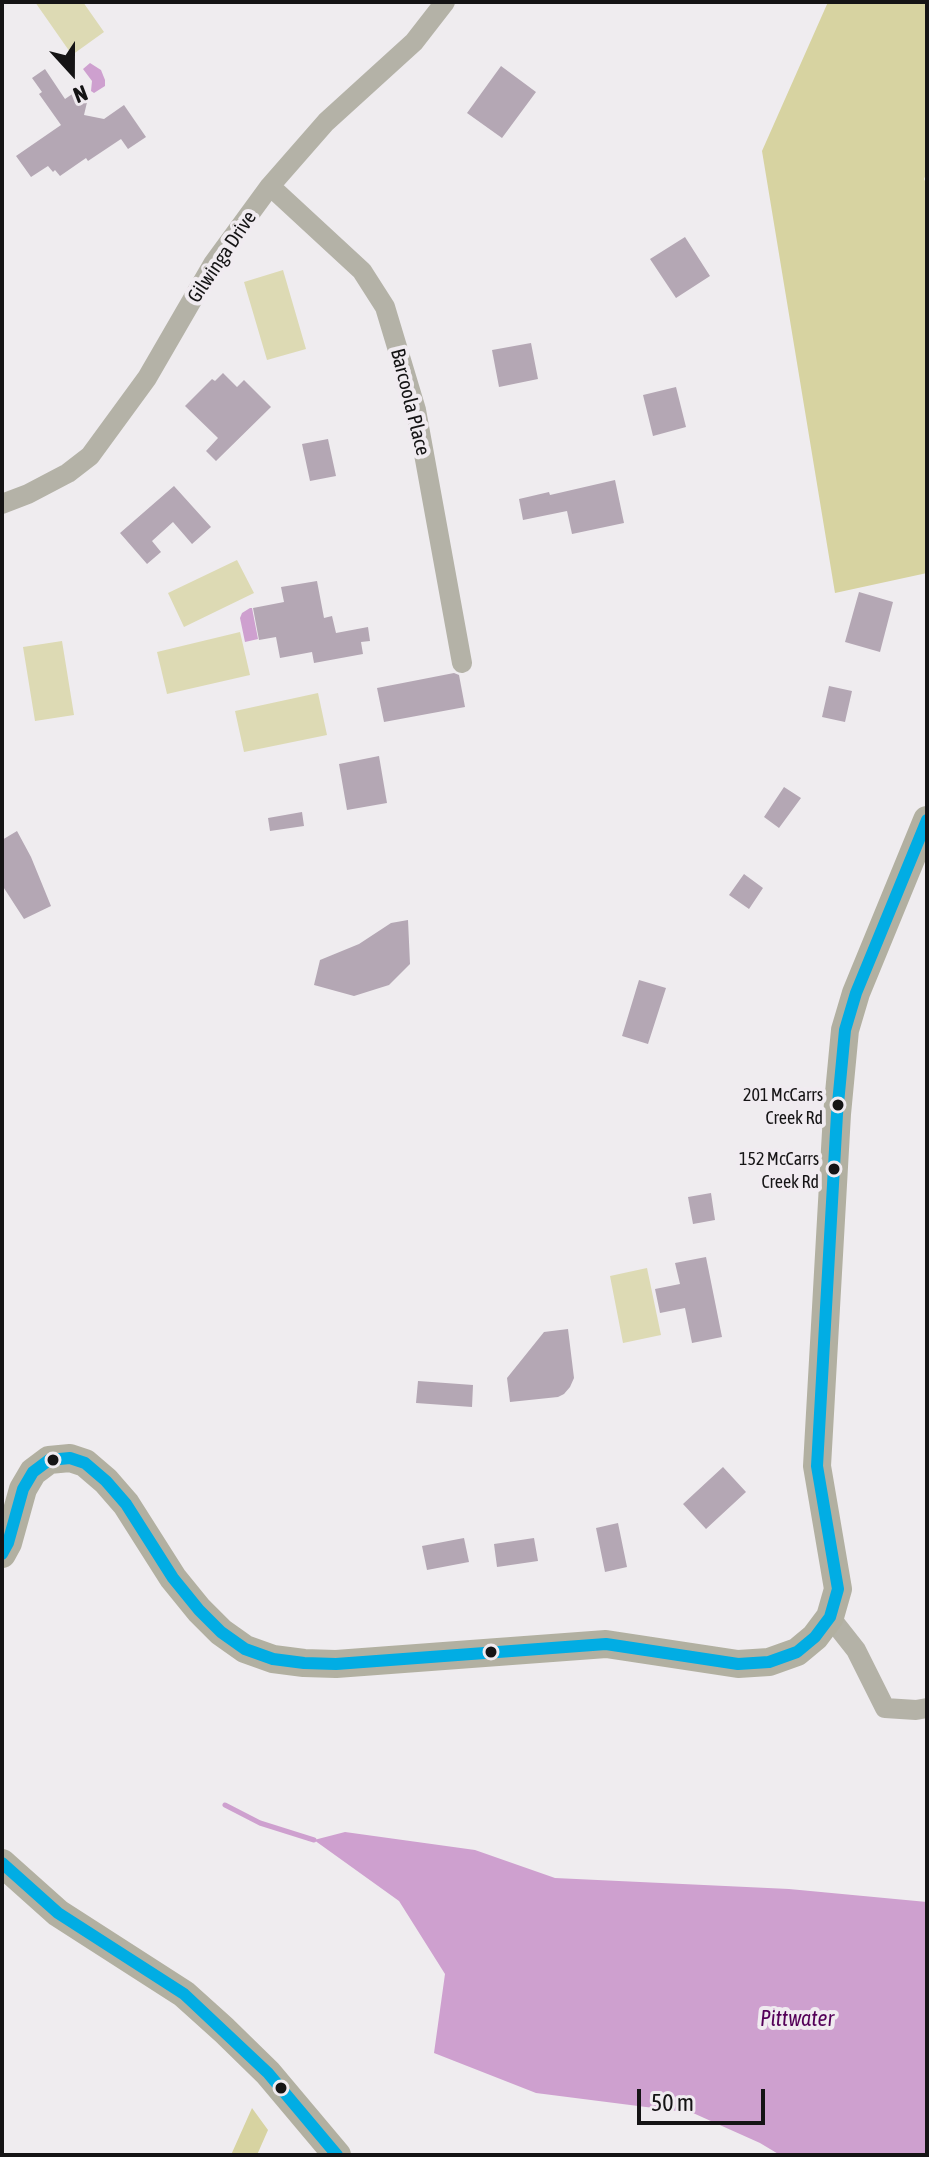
<!DOCTYPE html>
<html>
<head>
<meta charset="utf-8">
<style>
	body { margin:0 }
	#map { position:relative; width:929px; height:2157px; overflow:hidden; background:#efecef; font-family:"Asap Condensed",sans-serif }
	canvas { display:block }
	.frame { position:absolute; inset:0; border:4px solid #151415; pointer-events:none }
	.north { position:absolute; left:32px; top:32px; width:80px; height:80px; -webkit-text-stroke:6px #f0ebf0; paint-order:stroke; rotate:159deg; font-size:22px; font-weight:700; line-height:32px; text-align:center; color:#151415 }
	.north::after { content:''; display:block; margin:auto; width:28px; height:36px; background:#151415; clip-path:polygon(50% 0,100% 100%,50% 72%,0 100%) }
	.scale { position:absolute; left:637px; top:2089px; width:128px; height:36px; box-sizing:border-box; border:4px solid #151415; border-top:0; padding-left:10px; font-size:24px; line-height:28px; white-space:nowrap; color:#151415; -webkit-text-stroke:6px #f0ebf0; paint-order:stroke }
</style>
</head>
<body>
<div id="map">
<canvas width="929" height="2157"></canvas>
<div class="frame"></div>
<div class="north">N</div>
<div class="scale">50 m</div>
</div>
<script>
const g = document.querySelector('canvas').getContext('2d');
g.lineJoin = 'round';
function fill(path, color) { g.fillStyle = color; g.fill(path, 'evenodd'); }
const poly = rows => new Path2D(rows.map(r => 'M' + r).join(''));
function strokePath(path, color, width, dash) { g.strokeStyle = color; g.lineWidth = width; g.lineCap = dash ? 'butt' : 'round'; g.setLineDash(dash || []); g.stroke(path); }
function label(font, color, halo, rows, align = 'center') {
  g.font = font + ' "Asap Condensed",sans-serif'; g.lineWidth = 8; g.setLineDash([]); g.textBaseline = 'middle'; g.strokeStyle = halo; g.fillStyle = color; for (const [text, x, y, turn = 0] of rows) {
    g.save(); g.translate(x, y); g.rotate((+turn || 0) * Math.PI / 180); g.textAlign = isNaN(turn) ? turn : align; if (halo) g.strokeText(text, 0, 0); g.fillText(text, 0, 0); g.restore();
  }
}
const green = poly([
	[35,2,83,2,104,32,72,55],
	[283,270,306,349,267,360,244,282],
	[237,560,254,593,184,627,168,593],
	[240,632,250,675,167,694,157,652],
	[62,641,74,715,35,721,23,647],
	[318,693,327,735,244,752,235,711],
	[647,1268,661,1335,623,1343,610,1276]
]);
const forest = poly([
	[828,2,927,2,927,172,924,179,927,185,927,573,835,593,762,151],
	[252,2108,268,2130,257,2155,231,2155]
]);
const water = poly([
	[90,63,101,70,105,80,105,86,94,93,91,91,92,81,83,69],
	[250,608,252,608,258,639,245,642,240,618,242,613],
	[345,1832,475,1850,555,1878,789,1889,927,1902,927,2155,780,2155,760,2143,693,2113,536,2093,434,2053,445,1974,399,1901,314,1840]
]);
const stream = poly([
	[225,1805,260,1823,314,1840]
]);
const building = poly([
	[501,66,536,92,502,138,467,113],
	[45,69,65,99,81,88,88,98,84,115,104,119,124,105,146,137,128,149,121,139,88,161,86,158,60,176,55,170,53,172,48,166,31,177,16,156,61,125,39,94,42,92,32,78],
	[685,237,710,276,676,298,650,259],
	[531,343,538,379,499,387,492,350],
	[223,373,237,387,244,380,271,407,216,461,206,451,218,438,185,406,212,379,215,381],
	[676,387,686,427,653,436,643,395],
	[328,439,336,476,310,481,302,444],
	[615,480,624,523,572,534,567,511,523,520,519,499,549,492,550,495],
	[174,486,211,527,192,544,173,522,152,541,161,552,147,564,120,533],
	[317,581,324,618,332,616,336,633,368,627,370,641,361,642,363,654,314,663,312,652,280,658,276,637,259,640,253,608,284,602,281,587],
	[859,592,893,602,880,652,845,642],
	[454,673,459,675,465,707,384,722,377,688],
	[829,686,852,691,845,722,822,717],
	[379,756,387,803,347,810,339,764],
	[784,787,801,798,779,828,764,817],
	[302,812,304,826,270,831,268,818],
	[17,831,31,857,51,906,24,919,2,885,2,840],
	[744,874,763,888,749,909,729,895],
	[408,920,410,964,389,985,354,996,314,985,320,960,359,944,391,923],
	[639,980,666,988,648,1044,622,1036],
	[711,1193,715,1220,693,1224,688,1197],
	[706,1257,722,1337,692,1343,685,1308,660,1313,655,1289,680,1284,675,1263],
	[568,1329,574,1378,570,1387,564,1394,558,1397,510,1402,507,1378,544,1332],
	[418,1381,473,1385,472,1407,416,1403],
	[723,1467,746,1492,706,1529,683,1504],
	[618,1523,627,1567,605,1572,596,1528],
	[464,1538,469,1562,427,1570,422,1546],
	[534,1538,538,1561,497,1567,494,1544]
]);
const street = poly([
	[270,186,362,271,385,307,416,410,462,663],
	[2,504,28,494,68,473,90,456,147,378,213,264,270,186,326,122,414,42,445,2],
	[830,1617,856,1650,885,1708,916,1710,927,1708]
]);
const secondary = poly([
	[2,1554,8,1543,23,1489,33,1472,49,1460,70,1458,85,1463,106,1481,126,1504,173,1578,199,1610,221,1632,245,1649,273,1659,304,1663,336,1664,606,1644,738,1664,769,1662,797,1652,815,1637,830,1617,838,1589,817,1466,837,1114,845,1030,856,993,927,820],
	[2,1863,58,1913,184,1994,224,2030,268,2073,337,2155]
]);
const bus1 = poly([
	[2,1554,8,1543,23,1489,33,1472,49,1460,70,1458,85,1463,106,1481,126,1504,173,1578,199,1610,221,1632,245,1649,273,1659,304,1663,336,1664,606,1644,738,1664,769,1662,797,1652,815,1637,830,1617,838,1589,817,1466,837,1114,845,1030,856,993,927,820],
	[2,1863,58,1913,184,1994,268,2073,337,2155]
]);
const markers = [
	[838,1105,7,"#151415"],
	[834,1169,7,"#151415"],
	[53,1460,7,"#151415"],
	[491,1652,7,"#151415"],
	[281,2088,7,"#151415"]
];
const busNames = [
	["201 McCarrs",823,1095],
	["Creek Rd",823,1118],
	["152 McCarrs",819,1159],
	["Creek Rd",819,1182]
];
const streetNames = [
	["Gilwinga Drive",222,257,-56],
	["Barcoola Place",410,402,76]
];
const waterNames = [
	["Pittwater",797,2019]
];
fill(green, '#dddab4');
fill(forest, '#d7d3a1');
fill(water, '#cea0cf');
strokePath(stream, '#cea0cf', 5);
fill(building, '#b4a7b4');
strokePath(street, '#b4b2a7', 20);
strokePath(secondary, '#b2b0a1', 28);
strokePath(bus1, '#01ade4', 12);
for (const [x, y, r, color] of markers) { const dot = new Path2D(); dot.arc(x, y, r, 0, 2 * Math.PI); g.fillStyle = color; g.fill(dot); strokePath(dot, '#f0ebf0', 3); }
label('18px', '#151415', '#f0ebf0', busNames, 'right');
label('20px', '#151415', '#f0ebf0', streetNames);
label('italic 22px', '#540058', '#f0ebf0', waterNames);
</script>
</body>
</html>
